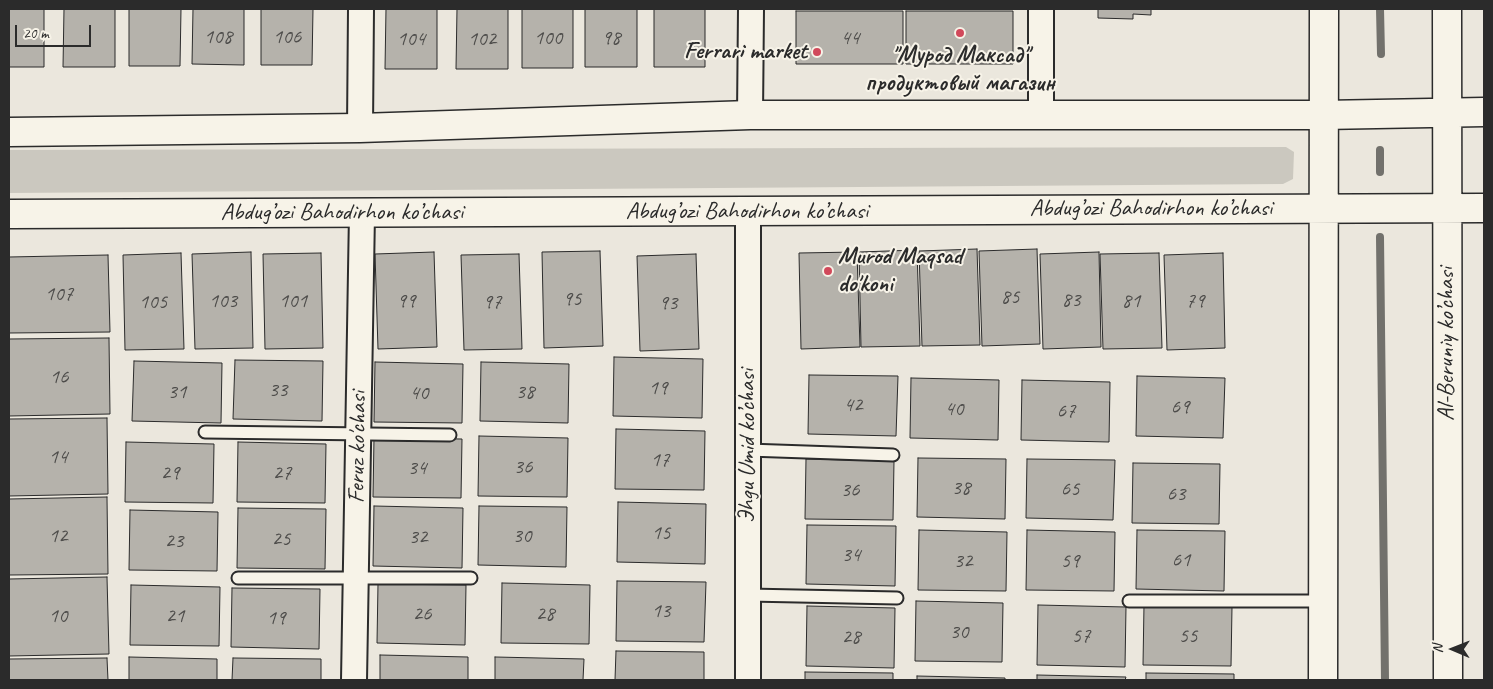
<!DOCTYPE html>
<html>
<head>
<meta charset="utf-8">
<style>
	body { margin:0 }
	#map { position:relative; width:1493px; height:689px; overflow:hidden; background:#ebe7dd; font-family:Caveat,sans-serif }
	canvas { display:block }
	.frame { position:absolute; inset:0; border:10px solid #2b2b2b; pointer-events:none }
	.north { position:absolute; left:1428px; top:624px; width:50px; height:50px; -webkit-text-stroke:4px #f7f3e8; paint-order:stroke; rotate:271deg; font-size:14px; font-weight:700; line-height:20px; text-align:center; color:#2b2b2b }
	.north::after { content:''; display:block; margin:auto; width:18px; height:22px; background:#2b2b2b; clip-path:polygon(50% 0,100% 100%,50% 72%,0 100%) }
	.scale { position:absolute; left:15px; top:25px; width:76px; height:22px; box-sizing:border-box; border:2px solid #2b2b2b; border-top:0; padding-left:6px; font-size:15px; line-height:18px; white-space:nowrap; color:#2b2b2b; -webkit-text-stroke:4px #f7f3e8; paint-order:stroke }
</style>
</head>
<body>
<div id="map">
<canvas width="1493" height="689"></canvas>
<div class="frame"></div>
<div class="north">N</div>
<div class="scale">20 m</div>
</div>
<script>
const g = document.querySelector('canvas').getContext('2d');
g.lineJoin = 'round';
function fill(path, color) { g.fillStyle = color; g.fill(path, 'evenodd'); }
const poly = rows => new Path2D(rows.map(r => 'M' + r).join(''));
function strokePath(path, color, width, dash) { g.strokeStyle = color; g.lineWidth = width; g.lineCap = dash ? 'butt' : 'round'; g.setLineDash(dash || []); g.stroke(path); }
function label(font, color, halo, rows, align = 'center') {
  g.font = font + ' Caveat,sans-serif'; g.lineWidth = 4; g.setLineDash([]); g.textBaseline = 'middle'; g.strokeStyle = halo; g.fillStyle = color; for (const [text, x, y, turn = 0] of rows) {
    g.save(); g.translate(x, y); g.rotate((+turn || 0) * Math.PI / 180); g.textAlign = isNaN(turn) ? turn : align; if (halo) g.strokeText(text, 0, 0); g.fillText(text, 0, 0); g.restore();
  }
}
const green = poly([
	[1286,147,1294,152,1293,179,1283,184,9,193,9,150]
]);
const stream = poly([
	[1380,9,1381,54],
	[1380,150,1380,172],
	[1380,237,1385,680]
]);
const building = poly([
	[9,9,44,9,44,67,9,67,9,9],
	[64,9,115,9,115,67,63,67,64,9],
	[129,9,181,9,180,66,129,66,129,9],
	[193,9,244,9,244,65,192,64,193,9],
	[261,9,313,9,312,65,261,65,261,9],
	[386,9,437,9,437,69,385,69,386,9],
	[457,9,508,9,508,69,456,69,457,9],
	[522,9,573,9,573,68,522,68,522,9],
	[585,9,637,9,637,67,585,67,585,9],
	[654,9,705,9,705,67,654,67,654,9],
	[1098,9,1169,9,1151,9,1151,15,1133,14,1133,19,1098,18,1098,9],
	[796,11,903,11,903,64,796,64,796,11],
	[906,11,1013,11,1013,64,906,64,906,11],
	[977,249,980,345,922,346,919,251,977,249],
	[1037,249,1040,344,982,346,979,251,1037,249],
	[917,250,920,346,861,347,859,252,917,250],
	[600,251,603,346,544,348,542,252,600,251],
	[251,252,253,348,195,349,192,254,251,252],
	[434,252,437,347,378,349,375,254,434,252],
	[857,252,860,347,801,349,799,253,857,252],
	[1099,252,1101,347,1043,349,1040,254,1099,252],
	[181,253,184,349,125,350,123,255,181,253],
	[321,253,323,348,265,349,263,254,321,253],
	[1159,253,1162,348,1103,349,1100,254,1159,253],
	[1223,253,1225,348,1167,350,1164,255,1223,253],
	[519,254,522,349,464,350,461,255,519,254],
	[696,254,699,349,640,351,637,256,696,254],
	[108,255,110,332,9,333,9,257,108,255],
	[109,338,110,414,9,416,9,339,109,338],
	[614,357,703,359,702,418,613,416,614,357],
	[235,360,323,361,322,421,233,419,235,360],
	[134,361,222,363,221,423,132,421,134,361],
	[375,362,463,364,462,423,374,422,375,362],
	[481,362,569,364,568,423,480,421,481,362],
	[809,375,898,376,896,436,808,434,809,375],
	[1137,376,1225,378,1223,438,1136,436,1137,376],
	[911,378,999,380,998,440,910,438,911,378],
	[1022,380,1110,382,1109,442,1021,440,1022,380],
	[107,418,108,494,9,496,9,419,107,418],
	[616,429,705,431,704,490,615,489,616,429],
	[479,436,568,438,567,497,478,496,479,436],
	[374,438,462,439,461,498,373,497,374,438],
	[126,442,214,444,213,503,125,502,126,442],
	[238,442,326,444,325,503,237,502,238,442],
	[918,458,1006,459,1005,519,917,517,918,458],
	[806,459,894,461,893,520,805,519,806,459],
	[1027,459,1115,460,1113,520,1026,518,1027,459],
	[1133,463,1220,464,1219,524,1132,523,1133,463],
	[107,497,108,574,9,575,9,499,107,497],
	[618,502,706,504,705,564,617,562,618,502],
	[374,506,463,508,462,568,373,566,374,506],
	[479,506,567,507,566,567,478,565,479,506],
	[238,508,326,509,325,569,237,568,238,508],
	[130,510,218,512,217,571,129,570,130,510],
	[807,525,896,526,895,586,806,584,807,525],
	[919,530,1007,532,1006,591,918,590,919,530],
	[1027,530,1115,532,1114,591,1026,590,1027,530],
	[1137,530,1225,531,1224,591,1136,589,1137,530],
	[107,577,109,654,9,656,9,579,107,577],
	[617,581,706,582,704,642,616,641,617,581],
	[502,583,590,585,589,644,501,643,502,583],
	[378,584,466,585,465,645,377,643,378,584],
	[131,585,220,587,219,646,130,645,131,585],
	[232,588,320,589,319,649,231,647,232,588],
	[916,601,1003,603,1002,662,915,661,916,601],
	[1038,605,1126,607,1125,667,1037,665,1038,605],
	[1144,605,1232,607,1231,666,1143,665,1144,605],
	[807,606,895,608,894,668,806,666,807,606],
	[616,651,704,652,704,680,615,680,616,651],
	[380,655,468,657,468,680,380,680,380,655],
	[129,657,217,659,217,680,129,680,129,657],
	[495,657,584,659,583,680,495,680,495,657],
	[107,658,108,680,9,680,9,659,107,658],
	[233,658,321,659,321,680,232,680,233,658],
	[805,672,893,673,893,680,805,680,805,672],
	[1146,673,1234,674,1234,680,1146,680,1146,673],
	[1037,675,1126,677,1125,680,1037,680,1037,675],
	[917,676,1005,678,1005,680,917,680,917,676]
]);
const service = poly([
	[205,432,450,435],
	[748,450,893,455],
	[238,578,471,578],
	[748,595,897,598],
	[1129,601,1323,601]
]);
const minor = poly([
	[750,115,751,9],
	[1041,116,1041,9],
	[360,128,361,9],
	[354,680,362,213],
	[748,680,748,211]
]);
const secondary = poly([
	[1447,9,1448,680],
	[9,132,360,128,750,115,1323,115,1484,112],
	[9,214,1484,208],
	[1323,680,1324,9]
]);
const markers = [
	[960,33,5,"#d1495b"],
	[817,52,5,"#d1495b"],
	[828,271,5,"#d1495b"]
];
const numberNames = [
	["108",218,37],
	["106",287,37],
	["100",548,38],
	["98",611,38],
	["44",850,38],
	["104",411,39],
	["102",482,39],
	["107",59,294],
	["85",1010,297],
	["95",572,299],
	["83",1071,300],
	["103",223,301],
	["101",293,301],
	["99",406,301],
	["81",1131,301],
	["79",1195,301],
	["105",153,302],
	["97",492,302],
	["93",668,303],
	["16",59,377],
	["19",658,388],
	["33",278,390],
	["31",177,392],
	["38",525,392],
	["40",419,393],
	["42",853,405],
	["69",1180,407],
	["40",954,409],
	["67",1066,411],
	["14",58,457],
	["17",660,460],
	["36",523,467],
	["34",417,468],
	["29",170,473],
	["27",282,473],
	["38",961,488],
	["65",1070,489],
	["36",850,490],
	["63",1176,494],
	["15",661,533],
	["12",58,536],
	["30",522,536],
	["32",418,537],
	["25",281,539],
	["23",174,541],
	["34",851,555],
	["61",1181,560],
	["32",963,561],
	["59",1070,561],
	["13",661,611],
	["26",422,614],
	["28",545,614],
	["10",58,616],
	["21",175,616],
	["19",276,618],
	["30",959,632],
	["57",1081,636],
	["55",1188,636],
	["28",851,637]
];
const poiNames = [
	["Ferrari market",807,52],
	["\"Мурод Максад\"",960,56,"center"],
	["продуктовый магазин",960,84,"center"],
	["Murod Maqsad",838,257,"left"],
	["do'koni",838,285,"left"]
];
const streetNames = [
	["Abdug’ozi Bahodirhon ko’chasi",1151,209],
	["Abdug’ozi Bahodirhon ko’chasi",747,212],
	["Abdug’ozi Bahodirhon ko’chasi",342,213],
	["Al-Beruniy ko’chasi",1447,344,-90],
	["Эhgu Umid ko’chasi",748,446,-90],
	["Feruz ko'chasi",358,447,-89]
];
fill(green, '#cbc8bf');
strokePath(stream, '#72716c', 8);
fill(building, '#b5b2ab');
strokePath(building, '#2b2b2b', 1);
strokePath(service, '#2b2b2b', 15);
strokePath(minor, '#2b2b2b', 28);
strokePath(secondary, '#2b2b2b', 31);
strokePath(service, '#f7f3e8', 11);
strokePath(minor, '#f7f3e8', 24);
strokePath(secondary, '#f7f3e8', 28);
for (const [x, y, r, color] of markers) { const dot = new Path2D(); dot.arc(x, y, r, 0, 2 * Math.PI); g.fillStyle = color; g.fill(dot); strokePath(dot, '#f7f3e8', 2); }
label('21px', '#4e4d4b', null, numberNames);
label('bold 24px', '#2b2b2b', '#f7f3e8', poiNames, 'right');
label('24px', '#2b2b2b', '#f7f3e8', streetNames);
</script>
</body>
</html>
